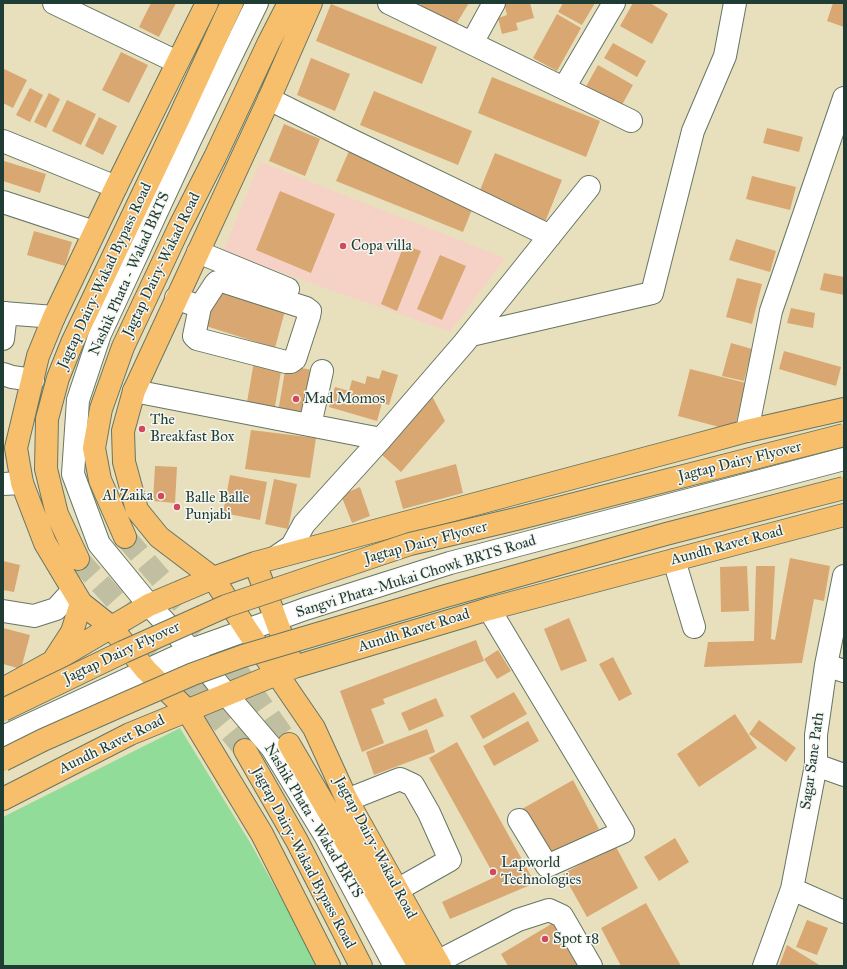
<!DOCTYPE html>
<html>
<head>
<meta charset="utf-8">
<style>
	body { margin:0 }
	#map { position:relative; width:847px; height:969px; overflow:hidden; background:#e8e0bc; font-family:"IM FELL Great Primer",serif }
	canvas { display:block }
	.frame { position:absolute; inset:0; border:4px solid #1f3d34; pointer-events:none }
</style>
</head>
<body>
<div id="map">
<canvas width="847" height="969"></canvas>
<div class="frame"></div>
</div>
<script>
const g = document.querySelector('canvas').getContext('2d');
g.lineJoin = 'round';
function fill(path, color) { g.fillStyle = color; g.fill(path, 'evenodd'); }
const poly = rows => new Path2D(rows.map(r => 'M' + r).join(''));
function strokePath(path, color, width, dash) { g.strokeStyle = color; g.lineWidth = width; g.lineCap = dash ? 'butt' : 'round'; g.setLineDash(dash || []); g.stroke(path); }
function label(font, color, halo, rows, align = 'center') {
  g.font = font + ' "IM FELL Great Primer",serif'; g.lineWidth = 3; g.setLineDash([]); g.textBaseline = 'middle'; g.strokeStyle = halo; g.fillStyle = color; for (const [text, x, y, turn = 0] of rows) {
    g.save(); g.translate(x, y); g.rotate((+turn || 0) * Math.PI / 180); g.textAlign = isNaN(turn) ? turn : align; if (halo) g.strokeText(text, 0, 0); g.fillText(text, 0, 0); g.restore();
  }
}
const built = poly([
	[260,162,505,258,450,332,223,252]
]);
const green = poly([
	[180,728,251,844,319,966,3,966,3,817]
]);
const building = poly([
	[151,3,176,3,159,37,139,27],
	[421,3,469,3,455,26,420,6],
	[504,3,530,3,534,18,516,23,518,30,502,34,498,18,507,15],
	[563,3,595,3,582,25,558,12],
	[633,3,650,3,668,14,652,44,620,26],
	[833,3,844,3,844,27,827,21],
	[331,4,437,47,422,84,316,41],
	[557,14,581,28,557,71,533,58],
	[613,43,646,61,637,77,604,58],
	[121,52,148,65,129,103,102,90],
	[311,58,350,74,335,111,297,95],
	[598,65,633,85,618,112,583,92],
	[4,69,27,80,13,108,3,103,3,72],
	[492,77,600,121,586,157,478,113],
	[30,88,43,95,30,122,16,115],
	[374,91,472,131,458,165,360,125],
	[49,93,60,99,46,128,34,122],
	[67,100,96,114,81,145,52,131],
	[99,117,117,126,103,155,85,146],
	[284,124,320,139,305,176,269,161],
	[767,128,803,137,799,152,763,143],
	[349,151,475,202,463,232,336,181],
	[495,153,562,180,545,222,478,195],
	[4,161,46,174,40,193,3,181],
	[752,176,796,187,790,210,746,199],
	[280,191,335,214,311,273,256,250],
	[34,231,72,242,65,266,27,255],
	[736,239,776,251,770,272,729,260],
	[404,245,421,251,397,311,381,304],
	[440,255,466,266,442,320,417,309],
	[824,273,844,277,844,295,820,290],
	[737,278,762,284,752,324,726,317],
	[219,286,286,307,275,348,206,326],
	[791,308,815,313,813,328,787,323],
	[731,343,752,349,744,381,722,376],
	[784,351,841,367,836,386,779,369],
	[254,361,282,366,274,412,246,408],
	[286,365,312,370,304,417,278,412],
	[690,369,746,383,734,431,678,416],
	[382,370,398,375,389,405,382,403,377,421,329,407,335,387,349,391,352,380,365,384,367,376,379,379],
	[432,396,445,421,401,472,381,454],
	[251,430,316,438,310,478,245,469],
	[456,464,463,493,403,509,395,481],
	[155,466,177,467,175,503,153,501],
	[230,475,267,482,260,520,223,513],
	[274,479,297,484,288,529,265,524],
	[360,487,370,516,352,523,341,495],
	[790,558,830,566,824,601,814,599,802,663,704,667,708,642,754,641,756,566,775,566,771,639,775,640],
	[3,561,20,565,14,592,3,590],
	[747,566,749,611,721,612,720,567],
	[569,618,587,661,561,671,544,629],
	[3,628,30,635,21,669,3,664],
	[476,640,484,661,383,699,385,704,371,709,384,743,362,752,340,691],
	[498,650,511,671,497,679,484,659],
	[613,657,632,694,619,701,599,664],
	[514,692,527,714,483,739,470,716],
	[436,698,444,716,409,731,401,713],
	[735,714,757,748,699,787,677,754],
	[759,720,796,748,786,762,749,734],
	[528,721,539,741,494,766,483,746],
	[427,729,435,752,374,775,366,752],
	[457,742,535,883,450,919,442,902,495,877,429,758],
	[573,780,599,829,549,857,522,809],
	[675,838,689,862,659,881,644,857],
	[615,845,638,888,587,917,563,874],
	[646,903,681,966,621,966,601,928],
	[807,920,828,928,817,955,796,947],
	[553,923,579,966,508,966,501,954],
	[787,945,821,966,779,966]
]);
const majorTunnel = poly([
	[125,537,227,656,289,744],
	[78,559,177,668,245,750]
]);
const minor = poly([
	[54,3,177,62],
	[257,3,191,138,100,334,78,400,73,474,99,544,149,605,191,650,226,694,272,748,326,837,395,966],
	[389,3,631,121],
	[472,43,494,3],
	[564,88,614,3],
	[269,99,349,139,550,236],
	[3,141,116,187],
	[3,202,94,232],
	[198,252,288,289],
	[176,298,200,307,194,336,197,339,286,362,291,362,295,359,309,316,310,311,306,308,222,281,217,282,215,284,200,307],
	[3,313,54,317],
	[471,335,652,293,693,131,725,56,735,3],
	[3,339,6,313],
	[3,374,12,377,33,380],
	[134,391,381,439],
	[310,425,322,371],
	[747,431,771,311,844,98],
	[3,484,22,483],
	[276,557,292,546,304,524,381,439,464,343,589,187],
	[674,560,694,627],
	[489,609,623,832,547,866,519,820],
	[3,611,34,616,56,609,73,590],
	[826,665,844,671],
	[3,737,191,650,305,609,450,563,844,459],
	[816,765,844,775],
	[347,800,400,779,413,785,429,813,450,860,397,890],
	[792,889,844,912],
	[437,962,518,920,549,910,562,916,591,966],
	[764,966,792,889,816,765,816,735,826,665,844,576]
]);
const major = poly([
	[311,3,269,99,134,391,123,431,124,462,137,510,159,537,213,578,247,630,314,728,347,800,440,966],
	[125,537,100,480,94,448,101,409,123,347,180,226,215,157,268,44,289,3],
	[78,559,57,514,46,469,47,419,58,378,72,343,179,118,232,3],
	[255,563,291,661],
	[81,603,110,626,146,670,187,710,262,834,329,966],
	[55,658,72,632,81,603,45,543,22,483,16,448,38,356,54,317,116,187,207,3],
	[3,689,52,662,149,605,213,578,255,563,692,446,747,431,844,409],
	[289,744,419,966],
	[245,750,297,841,361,966],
	[3,799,130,734,294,667,489,609,844,515]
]);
const majorBridge = poly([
	[3,710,123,652,226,606,410,544,516,519,844,435],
	[3,760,43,740,131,701,193,674,243,656,442,597,666,534,844,488]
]);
const markers = [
	[343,246,4,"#d1495b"],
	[296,399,4,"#d1495b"],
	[142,429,4,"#d1495b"],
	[161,496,4,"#d1495b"],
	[177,507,4,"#d1495b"],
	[493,872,4,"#d1495b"],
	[545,939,4,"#d1495b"]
];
const poiNames = [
	["Copa villa",351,246],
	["Mad Momos",304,399],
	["The",150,420],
	["Breakfast Box",150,437],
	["Al Zaika",153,496,"right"],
	["Balle Balle",185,498],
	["Punjabi",185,515],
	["Lapworld",501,863],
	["Technologies",501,880],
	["Spot 18",553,939]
];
const streetNames = [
	["Jagtap Dairy-Wakad Road",162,265,-64],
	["Nashik Phata - Wakad BRTS",130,274,-66],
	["Jagtap Dairy-Wakad Bypass Road",105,276,-65],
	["Jagtap Dairy Flyover",740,462,-14],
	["Jagtap Dairy Flyover",426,543,-15],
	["Aundh Ravet Road",727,546,-15],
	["Sangvi Phata-Mukai Chowk BRTS Road",416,577,-17],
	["Aundh Ravet Road",414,631,-17],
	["Jagtap Dairy Flyover",122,653,-25],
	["Aundh Ravet Road",112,745,-26],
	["Sagar Sane Path",813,761,-82],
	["Nashik Phata - Wakad BRTS",313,821,59],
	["Jagtap Dairy-Wakad Road",375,848,62],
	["Jagtap Dairy-Wakad Bypass Road",303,858,62]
];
fill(built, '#f6d1c5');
fill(green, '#91dc99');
fill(building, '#d9a771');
strokePath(majorTunnel, '#c0bfa1', 22, [22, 11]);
strokePath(minor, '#657664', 24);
strokePath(major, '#657664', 24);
strokePath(minor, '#fff', 22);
strokePath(major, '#f7bf6c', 22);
strokePath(majorBridge, '#657664', 24, []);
strokePath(majorBridge, '#f7bf6c', 22);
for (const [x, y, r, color] of markers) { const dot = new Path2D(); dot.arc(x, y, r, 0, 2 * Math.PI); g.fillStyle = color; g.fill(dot); strokePath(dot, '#f6f6f2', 1.5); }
label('15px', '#1f3d34', '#f6f6f2', poiNames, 'left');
label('15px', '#1f3d34', '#f6f6f2', streetNames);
</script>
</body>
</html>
